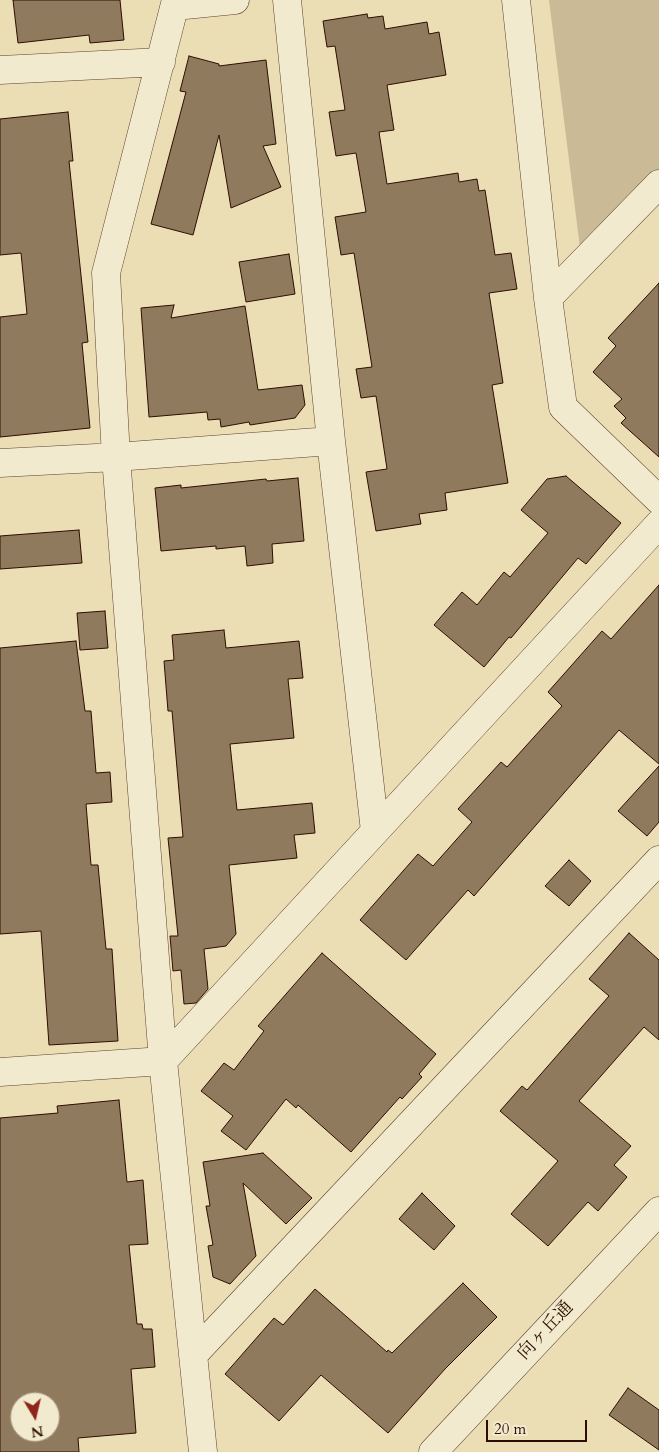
<!DOCTYPE html>
<html>
<head>
<meta charset="utf-8">
<style>
	body { margin:0 }
	#map { position:relative; width:659px; height:1452px; overflow:hidden; background:#ebdeb4; font-family:Cardo,serif }
	canvas { display:block }
	.north { position:absolute; left:10px; top:1392px; width:50px; height:50px; box-sizing:border-box; background:#f2eace; border:1px solid #a4927c; border-radius:50%; rotate:171deg; font-size:14px; font-weight:700; line-height:20px; text-align:center; color:#2e0d01 }
	.north::after { content:''; display:block; margin:auto; width:18px; height:22px; background:#8f2418; clip-path:polygon(50% 0,100% 100%,50% 72%,0 100%) }
	.scale { position:absolute; left:486px; top:1420px; width:101px; height:22px; box-sizing:border-box; border:2px solid #2e0d01; border-top:0; padding-left:6px; font-size:15px; line-height:18px; white-space:nowrap; color:#2e0d01; -webkit-text-stroke:4px #f2eace; paint-order:stroke }
</style>
</head>
<body>
<div id="map">
<canvas width="659" height="1452"></canvas>
<div class="north">N</div>
<div class="scale">20 m</div>
</div>
<script>
const g = document.querySelector('canvas').getContext('2d');
g.lineJoin = 'round';
function fill(path, color) { g.fillStyle = color; g.fill(path, 'evenodd'); }
const poly = rows => new Path2D(rows.map(r => 'M' + r).join(''));
function strokePath(path, color, width, dash) { g.strokeStyle = color; g.lineWidth = width; g.lineCap = dash ? 'butt' : 'round'; g.setLineDash(dash || []); g.stroke(path); }
function label(font, color, halo, rows, align = 'center') {
  g.font = font + ' Cardo,"Noto Serif JP",serif'; g.lineWidth = 4; g.setLineDash([]); g.textBaseline = 'middle'; g.strokeStyle = halo; g.fillStyle = color; for (const [text, x, y, turn = 0] of rows) {
    g.save(); g.translate(x, y); g.rotate((+turn || 0) * Math.PI / 180); g.textAlign = isNaN(turn) ? turn : align; if (halo) g.strokeText(text, 0, 0); g.fillText(text, 0, 0); g.restore();
  }
}
const green = poly([
	[549,0,659,0,659,169,580,248]
]);
const building = poly([
	[13,0,120,0,124,40,90,43,89,35,18,43,13,0],
	[367,14,368,18,383,16,385,29,427,22,429,34,439,32,446,75,387,85,394,130,379,132,387,184,458,173,459,182,477,179,479,191,485,190,495,255,511,253,517,289,489,293,503,383,492,385,508,483,445,493,447,510,419,514,421,524,376,531,366,472,387,469,376,396,361,398,356,369,372,367,354,253,341,255,335,217,366,212,356,153,336,156,329,112,345,110,335,46,327,47,323,21,367,14],
	[189,56,219,64,219,66,266,60,276,144,263,146,281,187,231,208,219,135,193,235,151,224,186,92,180,91,189,56],
	[68,112,73,161,69,161,88,342,82,343,90,428,0,437,0,317,27,314,21,253,0,255,0,119,68,112],
	[289,254,295,294,246,302,239,262,289,254],
	[659,283,659,457,621,423,626,418,614,406,622,399,593,372,616,346,608,338,659,283],
	[174,305,171,318,245,306,258,390,302,385,305,405,295,418,250,425,249,422,221,427,220,419,208,420,207,412,149,417,141,308,174,305],
	[566,476,621,523,586,564,578,558,511,638,509,637,484,667,434,625,462,592,477,605,504,572,510,577,548,533,521,510,547,479,566,476],
	[298,478,304,541,272,544,273,563,247,566,245,546,216,549,216,546,161,551,155,488,181,485,181,488,266,479,267,481,298,478],
	[79,530,82,563,0,569,0,536,79,530],
	[659,585,659,764,619,730,474,896,468,890,406,960,360,920,418,854,433,866,472,822,458,809,501,762,507,767,562,706,548,692,602,631,611,639,659,585],
	[105,611,108,648,80,650,77,613,105,611],
	[224,630,226,648,299,641,303,678,288,679,294,738,230,744,237,810,312,803,315,833,294,835,297,858,229,865,236,934,226,946,204,949,208,989,196,1003,184,1004,181,970,173,971,170,936,178,936,168,838,183,837,172,711,168,711,164,661,174,660,172,635,224,630],
	[76,641,85,711,91,711,96,773,110,772,112,802,86,804,91,865,98,865,106,949,112,949,118,1041,49,1045,41,931,0,934,0,648,76,641],
	[659,766,659,822,647,836,618,811,659,766],
	[569,860,591,881,569,906,545,886,569,860],
	[629,933,659,960,659,1040,644,1027,579,1101,631,1146,614,1165,627,1177,598,1211,588,1202,548,1246,511,1214,558,1161,500,1111,522,1086,527,1090,609,996,589,979,629,933],
	[322,953,436,1054,419,1074,422,1077,402,1099,400,1097,351,1152,298,1105,296,1108,286,1099,246,1150,221,1131,233,1116,201,1091,224,1063,234,1070,264,1031,258,1026,322,953],
	[119,1100,127,1182,143,1180,148,1244,129,1245,137,1324,142,1324,143,1329,152,1329,155,1367,131,1369,136,1433,78,1438,79,1452,0,1452,0,1118,58,1113,57,1106,119,1100],
	[20,1402,50,1402,50,1432,20,1432,20,1402],
	[263,1153,312,1198,286,1224,243,1183,256,1256,230,1284,213,1277,208,1246,213,1245,206,1206,210,1206,203,1162,263,1153],
	[422,1193,455,1226,434,1250,399,1219,422,1193],
	[463,1283,497,1317,445,1369,388,1433,321,1375,279,1421,225,1374,274,1318,283,1325,315,1289,387,1352,388,1350,392,1353,463,1283],
	[628,1388,659,1410,659,1450,609,1415,628,1388]
]);
const minor = poly([
	[176,0,106,273,116,457,163,1061,203,1452],
	[287,0,331,441,375,831],
	[516,0,548,298,563,407,659,500],
	[175,6,235,0],
	[0,70,161,62],
	[548,298,659,184],
	[0,463,116,457,331,441],
	[0,1072,163,1061,659,524],
	[193,1355,659,860],
	[433,1452,659,1211]
]);
const streetNames = [
	["向ヶ丘通",546,1331,-47]
];
fill(green, '#cbba96');
fill(building, '#907a5e');
strokePath(building, '#2e0d01', 1);
strokePath(minor, '#5d412e', 29);
strokePath(minor, '#f2eace', 28);
label('18px', '#2e0d01', '#f2eace', streetNames);
</script>
</body>
</html>
